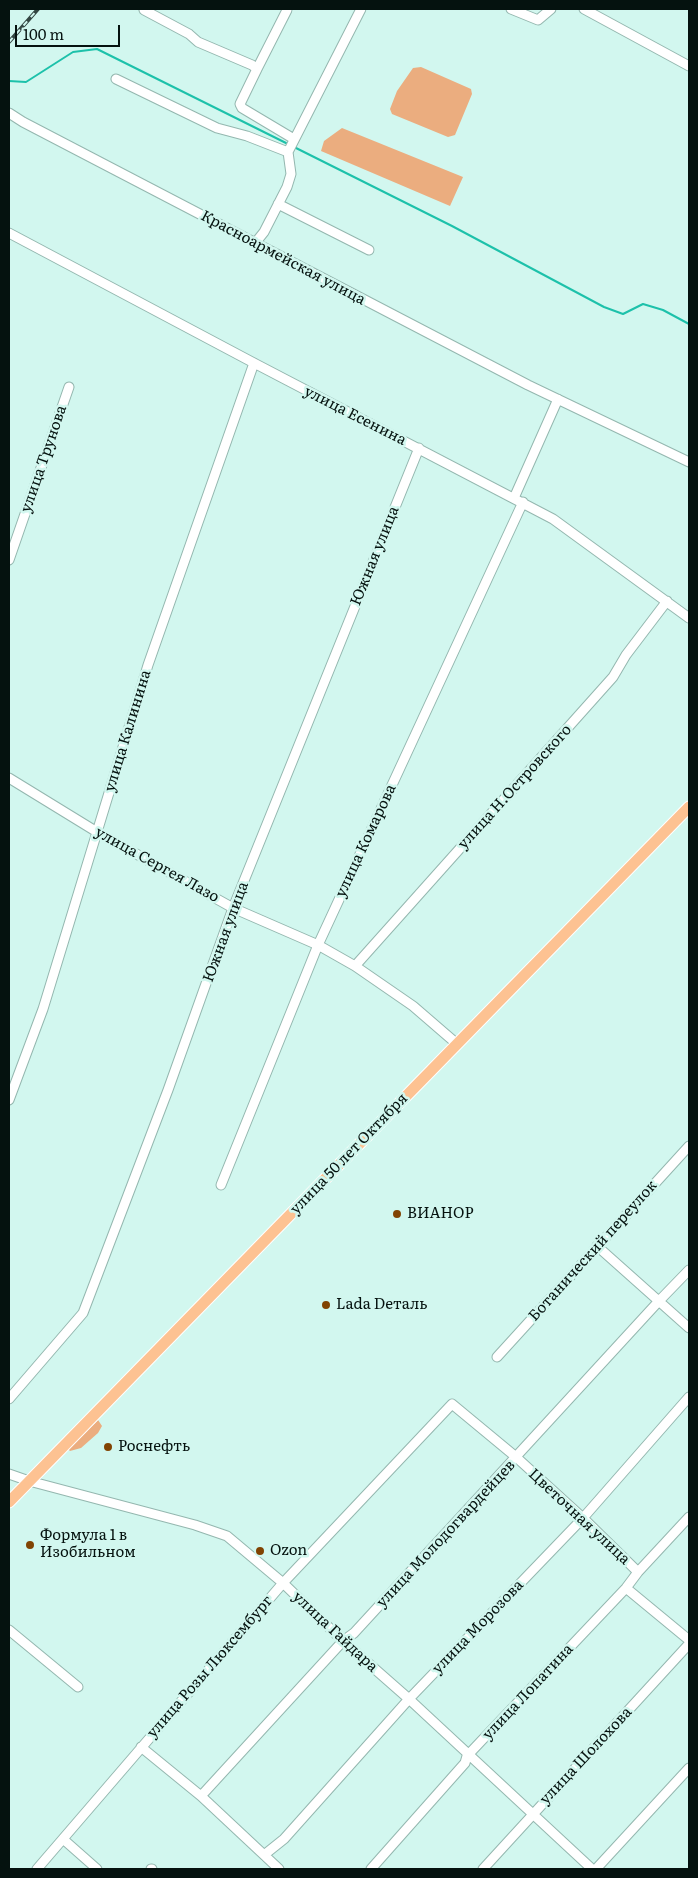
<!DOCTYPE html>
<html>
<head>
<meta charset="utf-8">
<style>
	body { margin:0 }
	#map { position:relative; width:698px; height:1878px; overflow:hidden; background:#d2f7ef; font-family:Literata,serif }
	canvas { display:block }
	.frame { position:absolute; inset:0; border:10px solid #05120f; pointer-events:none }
	.scale { position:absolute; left:15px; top:25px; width:105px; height:22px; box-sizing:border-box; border:2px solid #05120f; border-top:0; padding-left:6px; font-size:15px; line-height:18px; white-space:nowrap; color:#05120f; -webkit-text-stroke:4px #d2f7ef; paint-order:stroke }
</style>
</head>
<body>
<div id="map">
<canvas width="698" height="1878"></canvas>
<div class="frame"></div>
<div class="scale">100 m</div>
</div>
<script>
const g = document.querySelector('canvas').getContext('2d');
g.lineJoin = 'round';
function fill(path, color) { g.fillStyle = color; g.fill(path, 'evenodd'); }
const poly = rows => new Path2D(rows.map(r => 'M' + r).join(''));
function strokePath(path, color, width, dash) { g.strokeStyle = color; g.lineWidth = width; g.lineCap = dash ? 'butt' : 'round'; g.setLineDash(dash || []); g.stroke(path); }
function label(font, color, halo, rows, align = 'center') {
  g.font = font + ' Literata,serif'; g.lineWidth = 5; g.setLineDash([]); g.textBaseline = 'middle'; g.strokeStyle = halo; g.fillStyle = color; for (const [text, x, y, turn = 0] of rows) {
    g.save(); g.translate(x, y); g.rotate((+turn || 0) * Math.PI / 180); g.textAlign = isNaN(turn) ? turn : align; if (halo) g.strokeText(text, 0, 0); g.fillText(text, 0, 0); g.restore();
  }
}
const green = poly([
	[421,67,471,89,472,94,455,135,448,137,392,114,390,109,397,91,413,68],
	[342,128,463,177,450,206,321,151,324,141],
	[98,1420,102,1426,98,1433,81,1448,70,1451,68,1449]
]);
const stream = poly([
	[9,81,26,82,73,52,97,49,286,143],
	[294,147,452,226,604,307,623,314,643,304,663,310,689,324]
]);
const minor = poly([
	[511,9,538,20,551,9],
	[584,9,689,66],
	[144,10,189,34,198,42,252,65,257,69,240,104,242,108,294,139],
	[257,69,287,10],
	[116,79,217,128,247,136,288,152],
	[9,113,23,122,528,385,689,462],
	[278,204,369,250],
	[9,233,254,363,553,519,689,618],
	[256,242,264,232,287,187,291,174,288,152,361,9],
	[514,498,558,399],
	[9,560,69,387],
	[9,778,97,832,233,908,318,945,355,966,413,1006,457,1044],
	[355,966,613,677,626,655,667,601],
	[9,1100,43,1009,148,665,254,363],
	[221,1185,318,945,523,502],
	[597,1246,689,1328],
	[497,1357,689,1146],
	[9,1399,83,1313,168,1090,233,908,419,448],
	[9,1474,29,1481,195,1525,227,1536,283,1583,343,1641,409,1699,592,1869],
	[626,1588,689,1640],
	[9,1630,78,1687],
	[141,1747,201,1796,279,1869],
	[201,1796,343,1641,354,1633,658,1302,689,1270],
	[63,1839,97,1869],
	[264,1855,284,1839,409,1699,583,1518,689,1397],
	[37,1869,283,1583,452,1404,516,1457,583,1518,638,1572],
	[151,1869,152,1869],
	[371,1869,465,1763,467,1756,626,1588,638,1572,689,1517],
	[483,1869,689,1644],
	[596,1869,689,1768]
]);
const major = poly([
	[9,1502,689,807]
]);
const rail = poly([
	[9,42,38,9]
]);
const markers = [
	[397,1214,5,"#814302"],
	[326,1305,5,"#814302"],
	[108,1447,5,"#814302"],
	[30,1545,5,"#814302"],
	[260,1551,5,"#814302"]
];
const streetNames = [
	["Красноармейская улица",283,258,28],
	["улица Есенина",355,416,27],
	["улица Трунова",44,459,-71],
	["Южная улица",375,556,-68],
	["улица Калинина",128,731,-73],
	["улица Н.Островского",515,787,-48],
	["улица Комарова",366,841,-65],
	["улица Сергея Лазо",157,865,29],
	["Южная улица",226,932,-70],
	["улица 50 лет Октября",349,1154,-46],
	["Ботанический переулок",593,1251,-48],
	["Цветочная улица",579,1517,43],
	["улица Молодогвардейцев",446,1534,-47],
	["улица Морозова",478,1627,-46],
	["улица Гайдара",335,1632,43],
	["улица Розы Люксембург",210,1667,-49],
	["улица Лопатина",528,1692,-47],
	["улица Шолохова",586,1756,-47]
];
const poiNames = [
	["ВИАНОР",407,1214],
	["Lada Dеталь",336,1305],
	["Роснефть",118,1447],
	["Формула 1 в",40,1536],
	["Изобильном",40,1553],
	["Ozon",270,1551]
];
fill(green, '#ebad7f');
strokePath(stream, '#1dc1aa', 2);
strokePath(minor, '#94b7af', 11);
strokePath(major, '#fff', 13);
strokePath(minor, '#fff', 9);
strokePath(major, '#fdc292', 11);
strokePath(rail, '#334642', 4);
strokePath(rail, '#d2f7ef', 2, [5.5]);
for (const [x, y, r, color] of markers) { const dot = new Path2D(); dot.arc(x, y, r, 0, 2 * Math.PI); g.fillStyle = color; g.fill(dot); strokePath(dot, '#d2f7ef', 2); }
label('15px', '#05120f', '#d2f7ef', streetNames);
label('15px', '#05120f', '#d2f7ef', poiNames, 'left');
</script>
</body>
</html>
